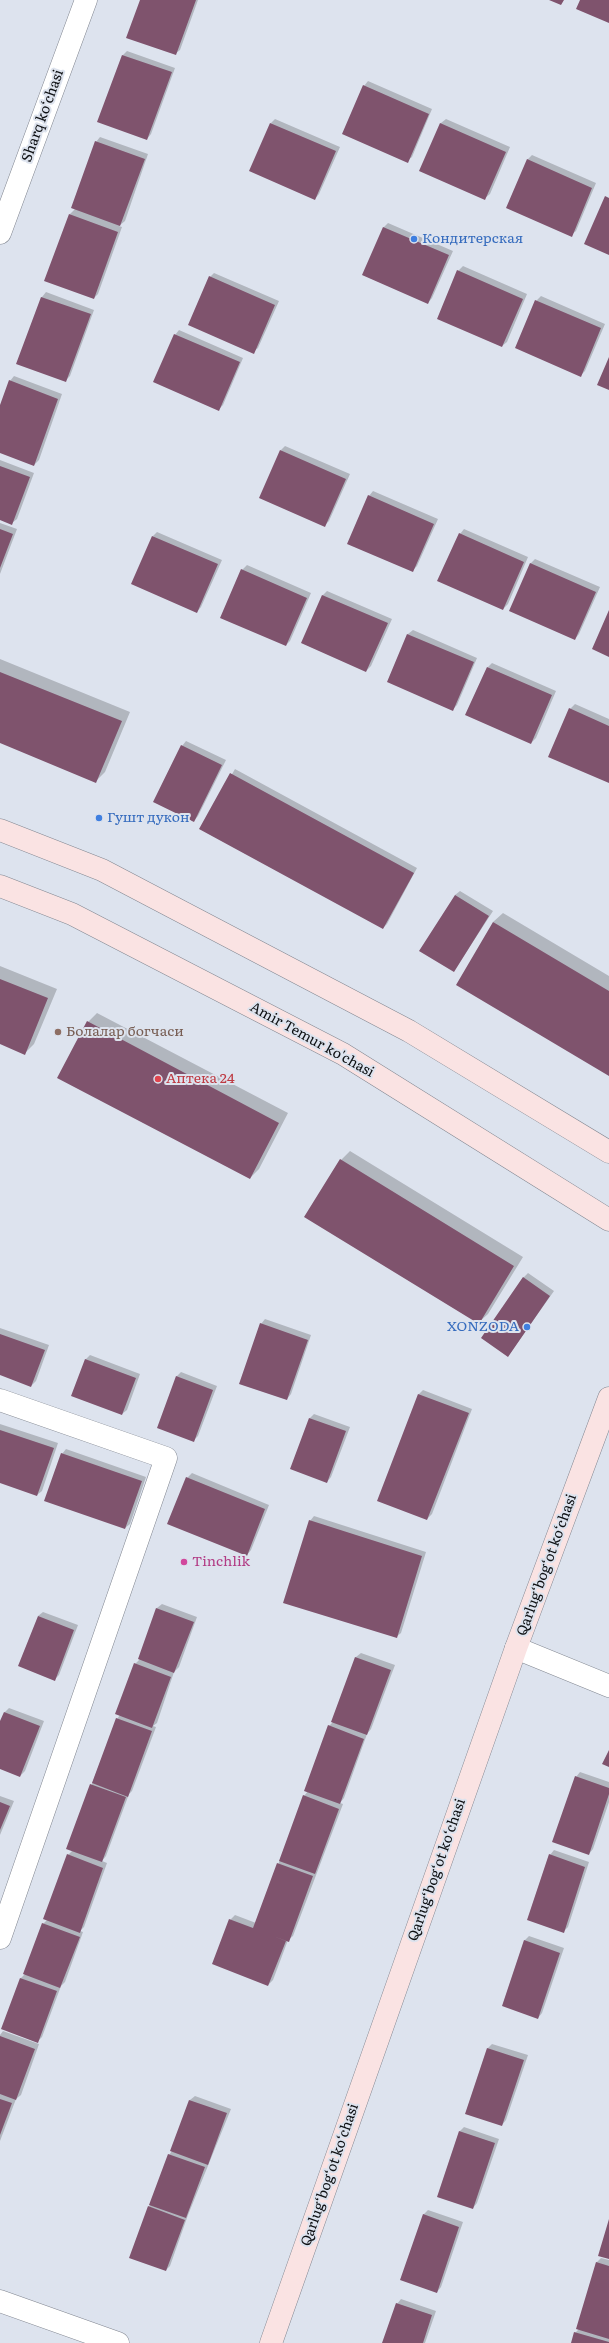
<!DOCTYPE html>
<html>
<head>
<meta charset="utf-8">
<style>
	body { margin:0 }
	canvas { display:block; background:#dde3ee }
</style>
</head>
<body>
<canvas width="609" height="2343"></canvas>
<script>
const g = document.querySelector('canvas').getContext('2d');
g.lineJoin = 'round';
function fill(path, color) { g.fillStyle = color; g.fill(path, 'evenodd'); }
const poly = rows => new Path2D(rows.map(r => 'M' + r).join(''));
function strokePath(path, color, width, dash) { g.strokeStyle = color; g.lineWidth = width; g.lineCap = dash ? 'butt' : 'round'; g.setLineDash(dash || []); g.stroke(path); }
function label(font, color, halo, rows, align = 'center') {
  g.font = font + ' Literata,serif'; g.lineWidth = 4; g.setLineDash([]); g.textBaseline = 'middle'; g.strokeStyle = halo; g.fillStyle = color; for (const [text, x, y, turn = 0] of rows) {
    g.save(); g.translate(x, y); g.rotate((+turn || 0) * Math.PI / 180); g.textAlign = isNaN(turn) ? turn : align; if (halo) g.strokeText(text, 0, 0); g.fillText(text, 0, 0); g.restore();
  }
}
const shadow = poly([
	[141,0,198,0,180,50,175,54],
	[127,51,175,68,151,134,147,139,123,55],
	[368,81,432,109,412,157,407,161,364,86],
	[275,119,340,147,319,194,315,199,271,123],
	[446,119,510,147,490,194,485,198,421,171,441,123],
	[100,137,148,154,125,221,119,226,122,227,98,294,94,298,70,214,75,209,96,142],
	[532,155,596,183,576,231,571,235,527,160],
	[388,223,453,251,432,298,428,303,363,275,384,227],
	[463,266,527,294,507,342,502,346,458,271],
	[214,273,279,301,258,348,253,352,210,277],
	[46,292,94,310,70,376,66,380,17,363,42,297],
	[541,296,605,324,585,371,580,376,536,301],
	[179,330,243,358,223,405,218,410,175,335],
	[14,376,62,394,39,460,34,465,0,452,0,408,10,381],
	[285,446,350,474,329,521,325,525,281,450],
	[0,460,34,473,17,519,12,523,0,519],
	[373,491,438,519,417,566,412,571,369,496],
	[0,523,17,529,0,574],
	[464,529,528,557,508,604,503,609,460,534],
	[157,532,222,560,201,607,197,612,153,536],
	[535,559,600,587,579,634,575,639,530,564],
	[247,565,311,593,290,641,286,645,242,570],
	[327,591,392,619,371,666,366,671,302,643,323,595],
	[413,630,477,658,457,705,452,710,388,681,408,634],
	[0,659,130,712,105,772,96,781,0,742],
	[492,663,556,691,536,738,531,743,488,667],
	[575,704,609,719,609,782,570,709],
	[186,741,226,760,198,816,194,821,182,746],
	[235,769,417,868,387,924,383,928,200,829],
	[460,891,493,911,454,971,455,895],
	[503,913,609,976,609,1074,493,922],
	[0,966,57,989,34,1044,25,1053,0,1043],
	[97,1013,288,1113,259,1169,250,1178,88,1022],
	[350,1151,523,1257,488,1314,478,1323,341,1160],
	[528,1273,554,1291,508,1356,523,1278],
	[265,1319,311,1335,291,1394,287,1399,261,1324],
	[0,1328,49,1345,36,1381,31,1386,0,1374],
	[90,1355,140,1374,127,1410,122,1414,85,1360],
	[181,1372,217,1386,198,1436,194,1440,176,1377],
	[423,1390,472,1409,432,1514,427,1519,419,1394],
	[314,1414,350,1427,331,1477,327,1482,310,1418],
	[0,1424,58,1443,42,1491,37,1495,0,1482],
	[66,1449,146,1477,130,1524,125,1528,62,1454],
	[192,1473,269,1505,251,1550,247,1555,187,1478],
	[314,1516,426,1552,401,1633,396,1637,310,1521],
	[162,1604,197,1617,179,1667,174,1672,157,1723,153,1726,156,1727,132,1791,129,1794,106,1856,102,1861,107,1863,84,1927,80,1931,83,1932,65,1982,61,1986,42,2037,38,2041,21,1978,25,1974,43,1924,47,1920,68,1855,73,1850,67,1848,117,1719,120,1715,135,1664,140,1659,157,1608],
	[43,1612,78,1625,59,1675,54,1680,38,1616],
	[361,1653,395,1665,371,1729,367,1734,344,1798,340,1803,343,1804,293,1936,288,1940,273,1980,268,1985,230,1920,235,1915,256,1923,304,1796,308,1791,329,1726,333,1722,356,1657],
	[9,1708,44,1721,25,1771,20,1776,0,1768,0,1724,5,1712],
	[580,1772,609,1782,609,1802,593,1849,589,1854,576,1777],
	[0,1796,14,1801,0,1835],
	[554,1850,589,1862,568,1927,563,1932,550,1855],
	[529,1936,564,1948,542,2013,538,2018,524,1941],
	[3,2031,39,2044,21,2095,16,2099,0,2141,0,2035],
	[492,2044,528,2055,506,2120,502,2125,466,2113,488,2048],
	[195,2096,231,2109,188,2215,170,2266,166,2270,149,2207,169,2155,172,2151,190,2100],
	[464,2127,499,2139,477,2203,473,2208,460,2131],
	[428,2210,463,2222,441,2287,437,2292,423,2215],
	[601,2258,609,2260,609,2343,572,2343,575,2333,579,2329,596,2263],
	[401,2299,436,2311,425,2343,383,2343,397,2304]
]);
const building = poly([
	[140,0,196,0,176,55,126,38],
	[549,0,564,0,561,5],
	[580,0,609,0,609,23,576,9],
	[122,55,172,72,147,140,97,122],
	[363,85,429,114,408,163,342,134],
	[270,123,336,151,315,200,249,171],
	[440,123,506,152,485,200,419,171],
	[95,141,145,159,120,226,71,208],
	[527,159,592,188,572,237,506,208],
	[605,196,609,198,609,255,584,244],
	[69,214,118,232,94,299,44,281],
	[383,227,449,255,428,304,362,275],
	[457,270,523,299,502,347,437,319],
	[209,276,275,305,254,354,188,325],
	[41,297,91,314,66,382,16,364],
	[535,300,601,328,581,377,515,348],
	[174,334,240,362,219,411,153,382],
	[609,357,609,390,597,385],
	[9,380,58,399,34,466,0,453,0,405],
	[280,450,346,479,325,527,259,498],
	[0,466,30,477,12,525,0,520],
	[368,495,434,524,413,572,347,544],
	[0,529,13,534,0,568],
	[459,533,524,562,503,610,437,581],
	[152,536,218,564,197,613,131,584],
	[530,563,596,592,575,640,509,611],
	[241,569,307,598,286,646,220,618],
	[322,595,388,623,366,672,301,643],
	[609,610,609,657,592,649],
	[407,634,474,662,453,711,387,682],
	[487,667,552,695,531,744,465,715],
	[0,672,122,721,96,783,0,743],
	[569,708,609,726,609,783,548,757],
	[181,745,222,765,194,822,153,802],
	[230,773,414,873,383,929,199,829],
	[455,895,489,916,454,972,419,951],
	[493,922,609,991,609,1076,456,985],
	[0,979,48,998,25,1055,0,1044],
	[87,1021,279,1123,250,1179,57,1078],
	[340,1159,514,1266,479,1324,304,1217],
	[523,1277,550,1296,508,1357,481,1338],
	[260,1323,308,1340,287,1400,239,1384],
	[0,1334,45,1350,31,1387,0,1375],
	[85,1359,136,1378,122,1415,71,1396],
	[176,1376,213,1390,194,1442,157,1428],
	[418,1394,469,1413,427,1520,377,1501],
	[309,1418,346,1431,327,1483,290,1469],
	[0,1430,54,1448,37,1496,0,1483],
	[61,1453,142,1481,125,1529,44,1501],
	[186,1477,265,1509,247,1556,167,1524],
	[309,1520,422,1556,397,1638,283,1603],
	[156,1608,194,1622,174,1673,138,1659],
	[38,1616,74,1630,55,1681,18,1666],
	[355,1657,391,1670,367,1735,331,1722],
	[134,1663,171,1677,152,1728,115,1714],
	[4,1712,40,1726,20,1777,0,1769,0,1721],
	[116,1718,152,1731,128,1797,92,1783],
	[328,1725,364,1739,340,1804,304,1791],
	[609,1750,609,1767,602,1764],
	[575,1776,609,1788,609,1794,589,1855,552,1842],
	[90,1784,126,1797,102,1862,66,1849],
	[303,1795,339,1809,315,1874,279,1861],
	[0,1802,10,1806,0,1830],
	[67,1854,103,1868,80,1933,43,1919],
	[549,1854,585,1867,564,1933,527,1920],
	[277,1863,313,1876,289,1942,273,1936,286,1941,268,1986,212,1964,229,1919,253,1928],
	[42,1923,80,1937,60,1988,23,1974],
	[524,1940,560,1953,538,2019,502,2006],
	[20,1978,57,1991,38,2043,1,2029],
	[0,2036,35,2049,16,2100,0,2094],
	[487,2048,524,2060,502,2126,465,2114],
	[0,2099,12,2103,0,2135],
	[189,2100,227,2113,208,2165,170,2151],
	[459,2131,495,2143,473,2209,437,2197],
	[168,2154,205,2167,186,2218,149,2205],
	[148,2206,185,2220,166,2271,129,2258],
	[423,2214,459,2227,437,2293,400,2280],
	[609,2219,609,2259,598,2256],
	[596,2262,609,2266,609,2339,576,2329],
	[396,2303,432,2315,423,2343,382,2343],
	[574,2332,609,2342,609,2343,571,2343]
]);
const minor = poly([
	[0,233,86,0],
	[0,1400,166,1458,0,1938],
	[516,1648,609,1686],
	[0,2301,118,2343]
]);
const secondary = poly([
	[0,830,102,870,409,1031,609,1152],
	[0,886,72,914,343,1054,609,1220],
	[271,2343,516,1648,609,1398]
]);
const markers = [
	[414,239,4,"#3f7fe0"],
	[99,818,4,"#3f7fe0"],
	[58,1032,4,"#8d6e63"],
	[158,1079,4,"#e0444e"],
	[527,1327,4,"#3f7fe0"],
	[184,1562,4,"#d1479c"]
];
const streetNames = [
	["Sharq ko‘chasi",43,116,-70],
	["Amir Temur ko'chasi",312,1040,29],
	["Qarlug‘bog‘ot ko‘chasi",547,1565,-70],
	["Qarlug‘bog‘ot ko‘chasi",437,1870,-71],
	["Qarlug‘bog‘ot ko‘chasi",330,2175,-71]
];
const shopNames = [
	["Кондитерская",422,239],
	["Гушт дукон",107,818],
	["XONZODA",519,1327,"right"]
];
const educationNames = [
	["Болалар богчаси",66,1032]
];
const healthNames = [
	["Аптека 24",166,1079]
];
const hotelNames = [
	["Tinchlik",192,1562]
];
fill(shadow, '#0003');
fill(building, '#7f536d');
strokePath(minor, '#828791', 23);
strokePath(secondary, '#828791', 23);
strokePath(minor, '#fff', 22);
strokePath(secondary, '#fae3e3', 22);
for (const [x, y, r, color] of markers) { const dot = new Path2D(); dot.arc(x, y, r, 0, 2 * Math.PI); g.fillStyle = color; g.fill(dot); strokePath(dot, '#dde3ee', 1.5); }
label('14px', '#0e1013', '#dde3ee', streetNames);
label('14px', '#366cbe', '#dde3ee', shopNames, 'left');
label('14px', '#785e54', '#dde3ee', educationNames, 'left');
label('14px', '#be3a42', '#dde3ee', healthNames, 'left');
label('14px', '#b23c85', '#dde3ee', hotelNames, 'left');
</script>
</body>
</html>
